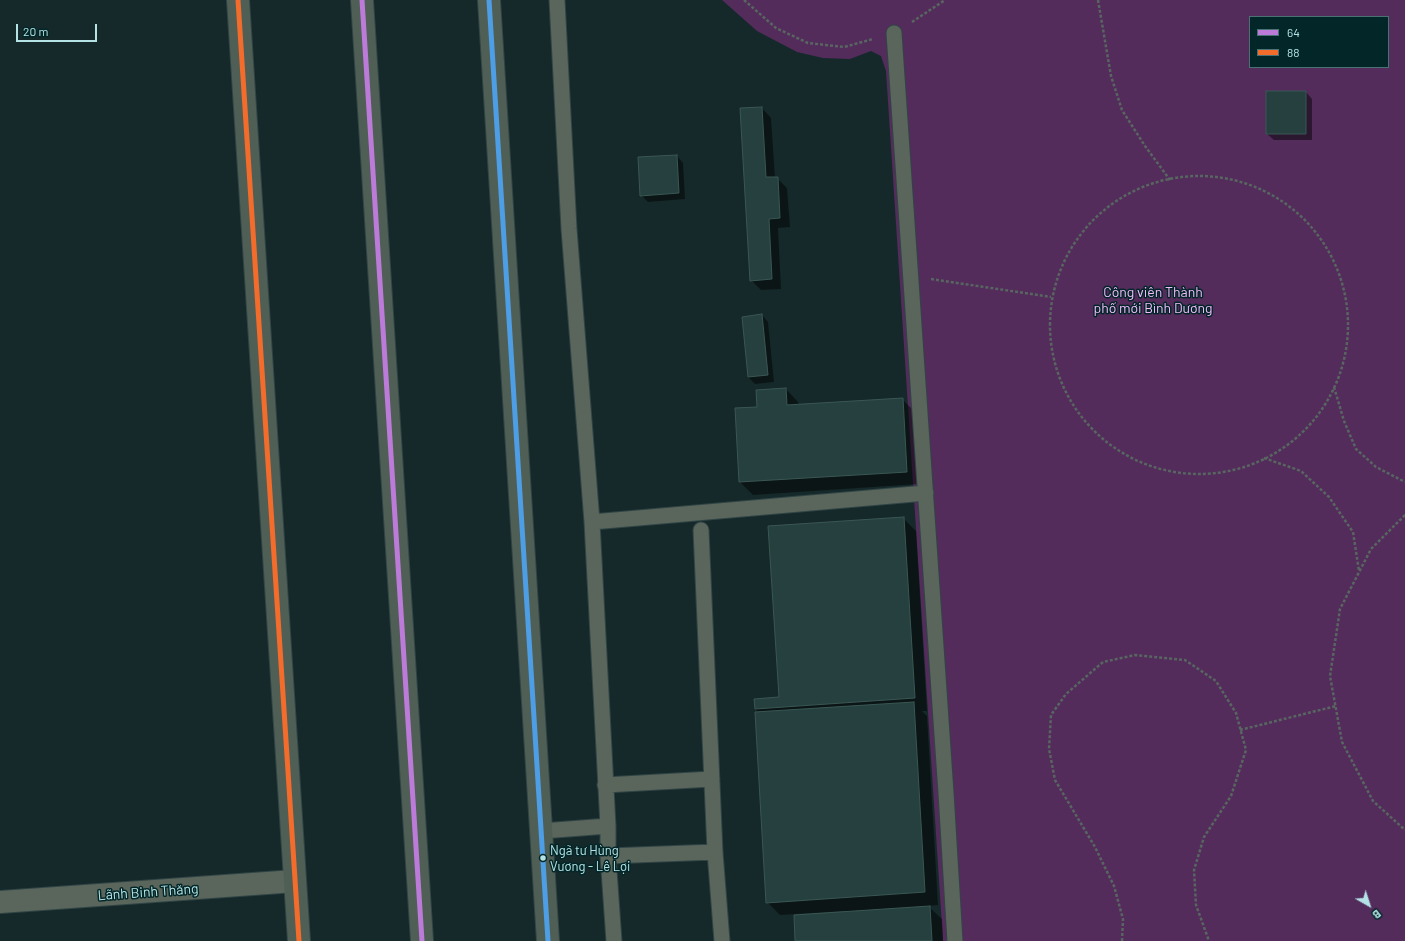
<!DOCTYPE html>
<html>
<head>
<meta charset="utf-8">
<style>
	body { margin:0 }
	#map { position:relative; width:1405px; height:941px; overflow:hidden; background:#16292a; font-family:Barlow,sans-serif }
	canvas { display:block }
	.legend { position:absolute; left:1249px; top:16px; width:140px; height:52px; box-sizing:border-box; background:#032628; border:1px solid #4a7274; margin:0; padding:5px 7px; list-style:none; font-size:12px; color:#b4e3e6 }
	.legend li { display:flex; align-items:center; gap:8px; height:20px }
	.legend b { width:20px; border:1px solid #4a7274 }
	.north { position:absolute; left:1349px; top:885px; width:40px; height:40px; -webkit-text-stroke:3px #032628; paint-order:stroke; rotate:141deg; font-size:11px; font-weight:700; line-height:16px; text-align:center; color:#b4e3e6 }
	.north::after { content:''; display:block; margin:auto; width:14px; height:18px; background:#b4e3e6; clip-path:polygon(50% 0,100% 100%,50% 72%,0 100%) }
	.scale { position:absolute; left:16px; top:24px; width:81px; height:18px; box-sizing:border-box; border:2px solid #b4e3e6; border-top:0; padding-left:5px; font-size:12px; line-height:14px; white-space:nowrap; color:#b4e3e6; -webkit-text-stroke:3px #032628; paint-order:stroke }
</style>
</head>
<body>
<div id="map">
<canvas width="1405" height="941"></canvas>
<ul class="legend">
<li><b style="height:5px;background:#bd7bd9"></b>64</li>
<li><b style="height:5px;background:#f36c2b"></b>88</li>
</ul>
<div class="north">B</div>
<div class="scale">20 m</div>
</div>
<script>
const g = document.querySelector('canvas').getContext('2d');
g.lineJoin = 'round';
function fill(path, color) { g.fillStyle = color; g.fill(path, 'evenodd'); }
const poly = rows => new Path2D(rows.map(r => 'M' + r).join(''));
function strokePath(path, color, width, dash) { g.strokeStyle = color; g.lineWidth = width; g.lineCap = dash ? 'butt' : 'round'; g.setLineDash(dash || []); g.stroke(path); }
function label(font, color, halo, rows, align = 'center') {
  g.font = font + ' Barlow,sans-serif'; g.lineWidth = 3; g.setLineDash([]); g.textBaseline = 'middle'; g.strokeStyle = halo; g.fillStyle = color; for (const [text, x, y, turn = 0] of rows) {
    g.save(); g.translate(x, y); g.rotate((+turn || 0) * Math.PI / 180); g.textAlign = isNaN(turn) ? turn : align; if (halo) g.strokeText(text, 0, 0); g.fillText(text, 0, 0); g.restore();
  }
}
const green = poly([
	[722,0,1405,0,1405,941,943,941,886,71,881,56,871,51,850,59,823,58,797,52,757,31],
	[1250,17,1388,17,1388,67,1250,67]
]);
const shadow = poly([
	[1306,92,1312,99,1312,140,1274,140,1267,134],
	[762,108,771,118,775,178,777,178,787,188,790,227,778,228,781,289,761,290,751,280],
	[677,156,683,163,685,199,648,202,641,195],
	[762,315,768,322,774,382,755,384,748,377],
	[786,389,798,402,799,405,902,399,915,412,919,484,753,495,740,482,736,409,758,408],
	[903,518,916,531,927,711,922,711,927,716,938,905,928,906,942,919,943,941,796,941,846,913,846,911,780,915,767,902,759,713,755,709,780,698]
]);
const building = poly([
	[1266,91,1306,91,1306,134,1266,134,1266,91],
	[762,107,766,177,778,177,780,218,769,219,772,279,750,281,740,108,762,107],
	[677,155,679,193,640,196,638,157,677,155],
	[762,314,768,375,748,377,742,317,762,314],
	[786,388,787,405,903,398,907,472,739,482,735,408,757,407,756,390,786,388],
	[904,517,915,698,755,709,754,699,779,697,768,526,904,517],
	[914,702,925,892,766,903,755,712,914,702],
	[930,906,932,941,795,941,794,915,930,906]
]);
const path = poly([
	[744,0,776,28,808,43,844,47,873,39],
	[1098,0,1111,76,1122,110,1145,146,1170,180],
	[912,22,945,0],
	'1050 325a149 149 0 1 1 298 0a149 149 0 1 1-298 0Z',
	[931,279,1051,297],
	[1334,387,1344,421,1356,449,1376,467,1405,482],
	[1264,458,1301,471,1329,497,1353,532,1359,571],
	[1405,515,1371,549,1340,609,1330,676,1342,742,1373,801,1405,830],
	[1240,730,1336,706],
	[1122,941,1123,919,1114,886,1095,847,1055,780,1049,749,1051,715,1066,694,1103,662,1135,655,1185,660,1216,681,1236,713,1246,750,1231,796,1204,837,1194,870,1196,905,1209,941]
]);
const lane = poly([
	[557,0,569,229,592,522,608,826,608,856,614,941],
	[894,33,946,793,955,941],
	[592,522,926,493],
	[701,530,715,852,722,941],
	[605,785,712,779],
	[542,831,608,826],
	[608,856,715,852]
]);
const street = poly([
	[0,902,295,881]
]);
const secondary = poly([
	[238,0,299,941],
	[362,0,422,941],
	[489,0,548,941]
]);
const bus1 = poly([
	[362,0,422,941]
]);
const bus2 = poly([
	[238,0,299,941]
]);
const bus3 = poly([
	[489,0,548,941]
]);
const markers = [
	[543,858,3.5,"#b4e3e6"]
];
const busNames = [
	["Ngã tư Hùng",550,851],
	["Vương - Lê Lợi",550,867]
];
const parkNames = [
	["Công viên Thành",1153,292],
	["phố mới Bình Dương",1153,308]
];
const streetNames = [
	["Lãnh Binh Thăng",148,892,-4]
];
fill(green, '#532c5c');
fill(shadow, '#0007');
fill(building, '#25403f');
strokePath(building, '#3a5754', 1);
strokePath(lane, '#314546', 17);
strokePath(street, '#314546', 24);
strokePath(secondary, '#314546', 24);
strokePath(path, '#586560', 2.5, [3, 2]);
strokePath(lane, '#5a665c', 15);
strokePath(street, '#5a665c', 22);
strokePath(secondary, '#505f56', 22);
strokePath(bus1, '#bd7bd9', 5);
strokePath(bus2, '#f36c2b', 5);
strokePath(bus3, '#4d9ee5', 5);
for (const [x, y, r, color] of markers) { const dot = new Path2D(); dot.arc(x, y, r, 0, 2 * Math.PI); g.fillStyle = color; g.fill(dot); strokePath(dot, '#032628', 1.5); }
label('13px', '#b4e3e6', '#032628', busNames, 'left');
label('14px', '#f3bcfd', '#032628', parkNames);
label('14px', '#b4e3e6', '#032628', streetNames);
</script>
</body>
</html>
